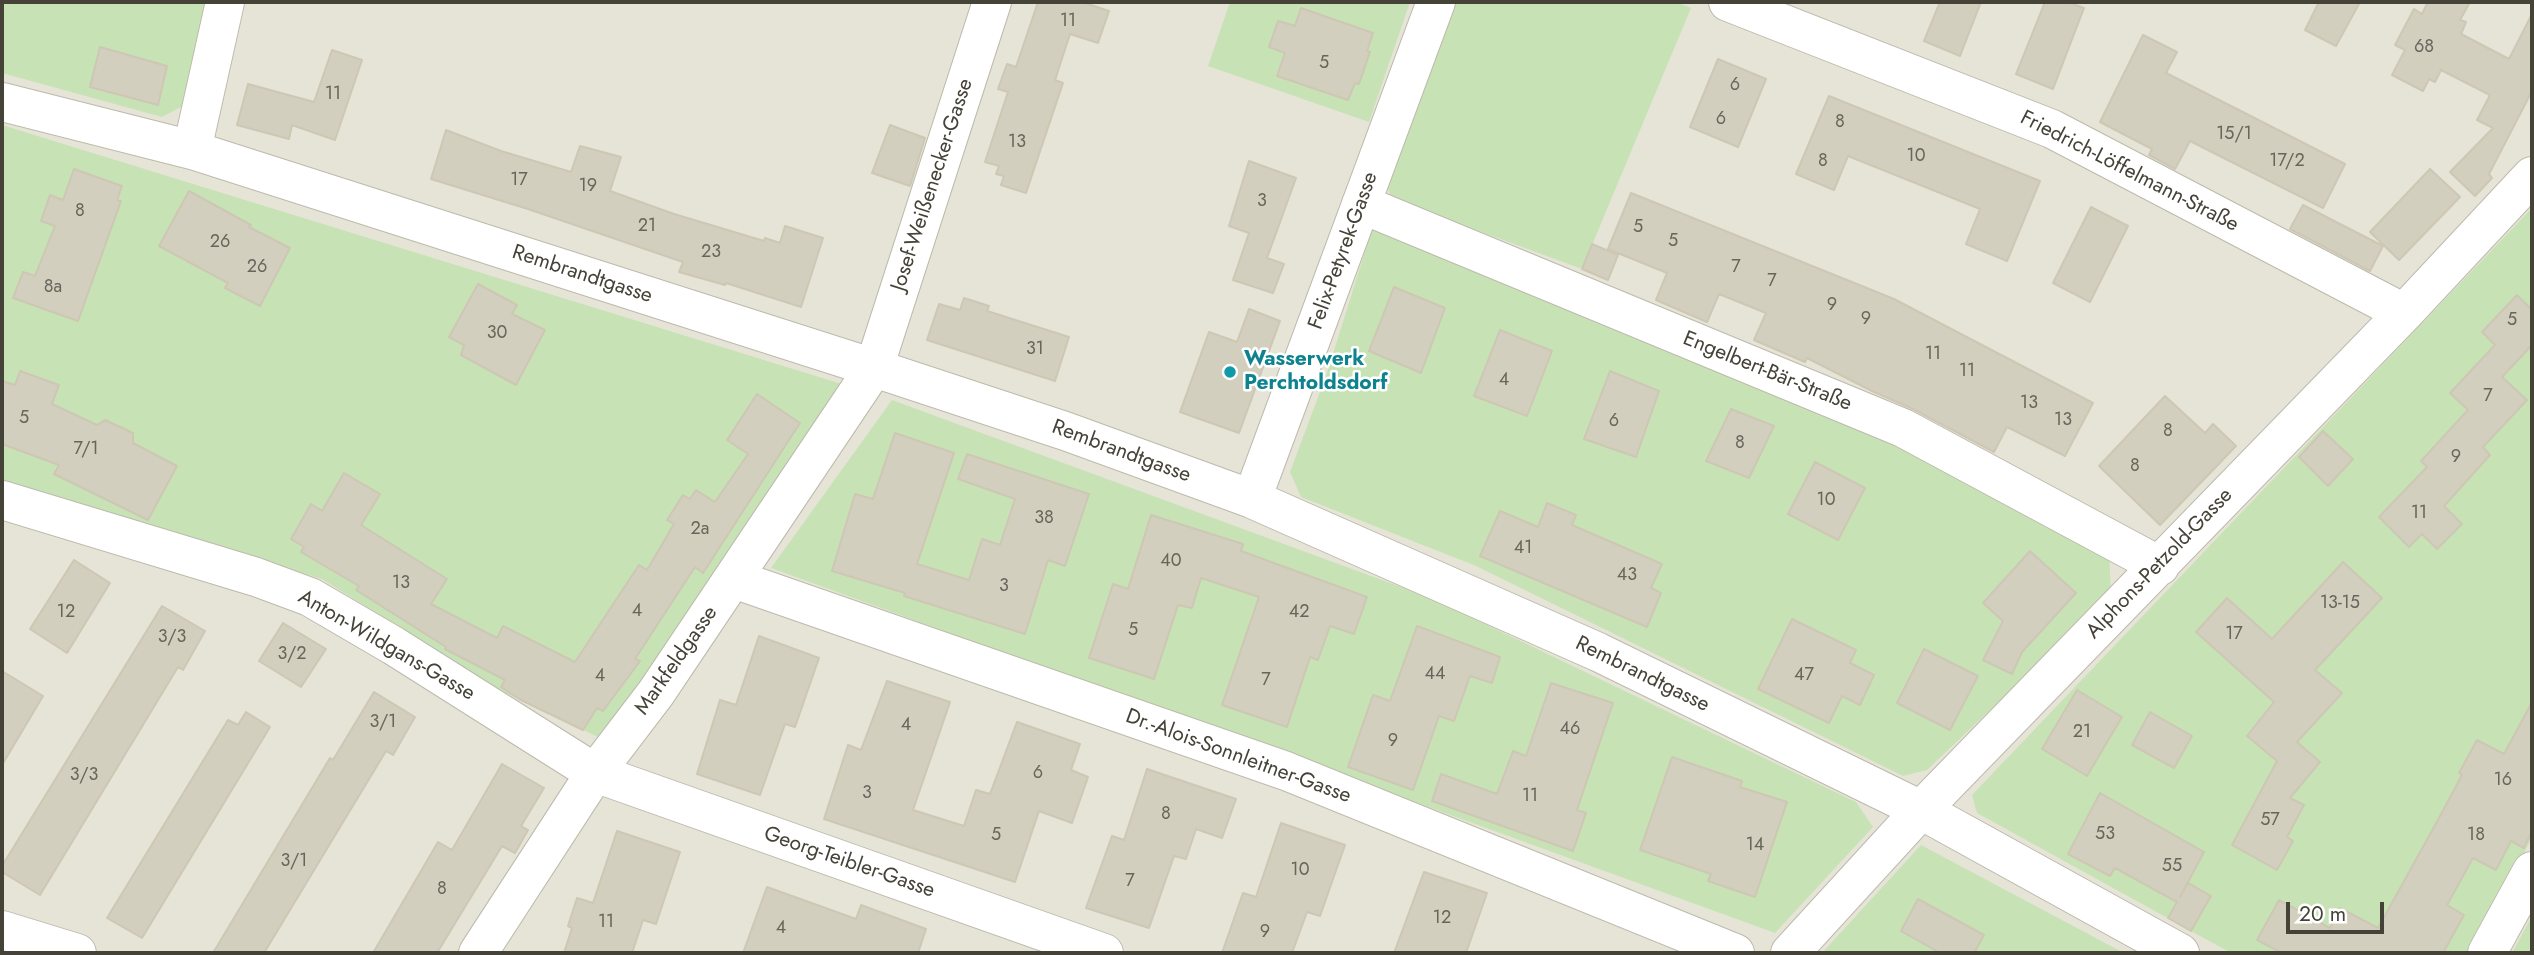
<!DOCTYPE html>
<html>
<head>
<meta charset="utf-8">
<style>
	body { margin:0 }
	#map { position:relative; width:2534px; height:955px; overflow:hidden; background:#f3f1e9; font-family:Jost,sans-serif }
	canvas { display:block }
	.frame { position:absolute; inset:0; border:4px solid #454238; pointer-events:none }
	.scale { position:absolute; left:2286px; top:902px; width:98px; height:32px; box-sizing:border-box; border:4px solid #454238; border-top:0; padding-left:9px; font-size:21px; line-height:24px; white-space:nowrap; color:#454238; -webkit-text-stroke:5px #fff; paint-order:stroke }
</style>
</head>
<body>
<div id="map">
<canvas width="2534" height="955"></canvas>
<div class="frame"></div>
<div class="scale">20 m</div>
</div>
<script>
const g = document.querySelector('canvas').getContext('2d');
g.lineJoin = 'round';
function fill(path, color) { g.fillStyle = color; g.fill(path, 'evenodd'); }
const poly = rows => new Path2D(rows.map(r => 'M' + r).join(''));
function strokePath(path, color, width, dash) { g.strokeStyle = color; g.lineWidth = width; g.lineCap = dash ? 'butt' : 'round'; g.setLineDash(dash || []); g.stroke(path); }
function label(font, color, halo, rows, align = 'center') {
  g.font = font + ' Jost,sans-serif'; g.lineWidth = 5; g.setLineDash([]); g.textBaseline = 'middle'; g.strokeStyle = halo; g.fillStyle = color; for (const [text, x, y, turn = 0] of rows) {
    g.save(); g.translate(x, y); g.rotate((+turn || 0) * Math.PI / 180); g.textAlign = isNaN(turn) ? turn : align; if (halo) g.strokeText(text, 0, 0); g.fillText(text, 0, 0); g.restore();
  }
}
const residential = poly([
	[2,2,2532,2,2532,953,2,953]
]);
const green = poly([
	[2,2,205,2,183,106,162,117,2,73],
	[1230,2,1410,2,1369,122,1208,66],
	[1453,2,1676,2,1691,8,1582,269,1392,199,1387,187],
	[2,125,845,385,602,739,499,690,322,579,2,480],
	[2532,208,2532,838,2470,953,2231,953,1977,813,1972,795],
	[1373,226,1913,449,2109,550,2111,595,1927,770,1903,776,1476,566,1301,497,1290,472,1327,373],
	[892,400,1431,598,1856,802,1873,827,1775,933,771,568],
	[1921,845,2124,953,1822,953],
	[2532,916,2532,953,2512,953]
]);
const building = poly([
	[1038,2,1082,2,1109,11,1098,43,1070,34,1055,80,1063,83,1026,193,1001,185,1004,176,996,174,999,166,985,162,1008,92,998,89,1007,64,1016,67,1038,2],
	[1940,2,1981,2,1960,56,1924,41,1940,2],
	[2045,2,2067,2,2084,8,2053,89,2016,74,2045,2],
	[2319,2,2360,2,2336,46,2305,30,2319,2],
	[2428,2,2470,2,2460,20,2466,22,2461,34,2509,59,2532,14,2532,91,2489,174,2492,178,2475,196,2450,172,2493,128,2477,120,2490,95,2441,70,2435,82,2429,79,2423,91,2392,75,2405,50,2395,45,2414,9,2422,14,2428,2],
	[1301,8,1373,33,1367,51,1370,52,1359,84,1355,83,1348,100,1277,76,1285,53,1269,47,1278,21,1295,26,1301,8],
	[2143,35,2177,52,2166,73,2345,164,2323,208,2190,141,2175,169,2149,155,2152,149,2100,122,2143,35],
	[100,47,167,66,158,105,90,87,100,47],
	[332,50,362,60,335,140,292,125,289,139,237,125,248,84,314,102,332,50],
	[1718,59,1766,79,1738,147,1690,127,1718,59],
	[1829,96,2040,181,2007,261,1966,244,1980,209,1848,156,1834,190,1796,174,1829,96],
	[890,125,925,138,910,186,872,173,890,125],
	[446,130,501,151,571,172,580,146,621,157,610,191,674,214,764,241,765,238,780,243,785,226,823,238,801,307,726,283,725,285,679,272,683,262,528,209,431,179,446,130],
	[1249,161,1296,178,1267,258,1284,264,1273,293,1233,280,1249,233,1229,226,1249,161],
	[74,169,122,186,117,200,121,201,78,321,13,298,23,272,35,276,55,226,41,221,50,195,63,200,74,169],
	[2430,169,2460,197,2399,260,2370,232,2430,169],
	[189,191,251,225,249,227,290,248,260,306,225,288,228,283,159,246,189,191],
	[1631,193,1894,299,2093,403,2065,456,2007,427,1994,452,1913,409,1874,392,1807,358,1805,362,1754,340,1766,313,1719,294,1707,322,1656,300,1667,273,1608,249,1631,193],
	[2303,205,2383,246,2370,271,2290,229,2303,205],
	[2091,207,2128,226,2090,302,2053,283,2091,207],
	[1592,244,1618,255,1608,280,1582,269,1592,244],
	[478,284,517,305,512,314,545,330,516,385,461,355,464,345,449,337,478,284],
	[1394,287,1445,308,1421,373,1369,351,1394,287],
	[2517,295,2532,310,2532,345,2502,377,2527,400,2483,447,2490,455,2444,506,2462,524,2437,549,2422,534,2409,547,2379,517,2427,467,2421,461,2468,410,2450,393,2495,345,2482,332,2517,295],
	[964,298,989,306,987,311,1069,337,1055,381,927,340,939,304,960,310,964,298],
	[1249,309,1280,321,1239,433,1180,412,1209,332,1237,342,1249,309],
	[1500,330,1552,351,1527,416,1474,396,1500,330],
	[20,371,59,385,52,404,97,425,105,420,133,433,133,443,177,466,148,520,54,474,59,465,2,444,2,381,15,385,20,371],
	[1610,371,1659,391,1636,457,1584,439,1610,371],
	[757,394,800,423,703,573,695,567,635,659,640,661,603,711,597,708,583,730,519,699,501,687,505,680,445,649,446,647,356,590,359,586,301,552,304,547,291,539,311,504,322,511,344,473,380,494,361,525,447,579,431,604,497,638,503,626,575,662,639,565,647,570,674,524,667,520,683,495,690,499,696,490,715,502,748,454,727,440,757,394],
	[2165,396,2205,433,2213,424,2236,446,2160,525,2099,466,2165,396],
	[1731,409,1774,426,1749,478,1706,461,1731,409],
	[2323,431,2353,459,2328,486,2299,457,2323,431],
	[895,433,954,453,917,564,969,580,982,539,1000,545,1015,499,958,479,967,454,1089,494,1065,566,1048,560,1025,634,904,596,905,593,832,571,855,494,873,499,895,433],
	[1815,462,1865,488,1838,540,1788,514,1815,462],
	[1547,503,1576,515,1572,525,1662,564,1651,588,1661,593,1647,627,1480,556,1500,511,1538,527,1547,503],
	[1151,515,1243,544,1241,551,1367,597,1354,634,1330,626,1318,660,1310,657,1287,727,1222,705,1259,597,1201,578,1192,608,1178,605,1154,679,1089,658,1113,584,1128,589,1151,515],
	[2030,551,2076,593,2022,652,2012,674,1983,660,2003,621,1983,603,2030,551],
	[74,560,110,583,67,653,30,629,74,560],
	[2343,562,2382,598,2315,670,2342,693,2297,742,2320,762,2290,798,2304,805,2287,837,2293,841,2277,870,2232,845,2277,761,2247,736,2274,702,2196,632,2227,598,2272,639,2343,562],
	[162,606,205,631,183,670,178,667,40,895,2,872,2,866,162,606],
	[1792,619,1856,650,1850,663,1874,675,1860,705,1842,696,1829,723,1758,689,1792,619],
	[283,623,326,649,301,687,259,661,283,623],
	[1417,626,1500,657,1492,683,1470,676,1454,721,1439,716,1413,790,1348,767,1373,695,1390,701,1417,626],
	[759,636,819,658,795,727,785,724,760,795,697,774,720,700,736,705,759,636],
	[1924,649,1978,676,1950,730,1897,703,1924,649],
	[2,671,43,696,2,765,2,671],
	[887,681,950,702,913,810,964,826,976,790,990,794,1017,722,1080,744,1071,770,1088,777,1072,823,1039,811,1015,882,824,819,848,745,861,750,887,681],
	[1551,683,1613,703,1577,810,1586,813,1573,851,1432,801,1441,774,1497,794,1513,751,1526,756,1551,683],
	[2077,690,2122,717,2087,776,2042,749,2077,690],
	[374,692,415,717,393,755,386,751,264,953,213,953,330,758,333,760,374,692],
	[2532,702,2532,831,2524,848,2511,841,2496,870,2473,858,2447,905,2464,915,2443,953,2282,953,2257,940,2279,900,2330,928,2340,908,2378,928,2439,818,2462,775,2459,773,2477,740,2504,754,2532,702],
	[246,712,270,727,142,938,107,918,228,720,238,725,246,712],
	[2150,712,2192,736,2174,768,2132,745,2150,712],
	[1672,757,1742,781,1740,787,1787,802,1755,897,1708,881,1711,874,1640,850,1672,757],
	[502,764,544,788,521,826,528,830,515,853,502,846,437,953,373,953,438,842,452,850,502,764],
	[1147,769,1236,799,1222,838,1196,829,1186,859,1174,856,1149,928,1086,908,1112,836,1124,840,1147,769],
	[2100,793,2204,852,2180,897,2188,883,2211,896,2191,931,2168,918,2177,902,2115,868,2110,876,2068,854,2100,793],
	[1281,823,1345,845,1320,916,1307,912,1292,953,1222,953,1243,893,1256,897,1281,823],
	[617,831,680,852,656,924,643,920,632,953,564,953,572,928,568,926,577,898,593,903,617,831],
	[1424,872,1487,893,1466,953,1394,953,1424,872],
	[767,887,856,919,861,905,926,929,918,953,743,953,767,887],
	[1918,899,1984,935,1974,953,1940,953,1901,931,1918,899]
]);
const minor = poly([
	[1728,2,2052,129,2404,313],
	[2,102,192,150,874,368,1065,431,1252,499,1598,652,1921,810,2180,953],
	[192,150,225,2],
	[1361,204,1903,428,2160,566],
	[1252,499,1436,2],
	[2,500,256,577,310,597,394,646,595,773,1104,953],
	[734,579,1286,771,1735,953],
	[2,930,77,953],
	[478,953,595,773,656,693,874,368,992,2],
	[1790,953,1921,810,2404,313,2532,176],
	[2487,953,2532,871]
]);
const markers = [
	[1230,372,7,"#0f9aa8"]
];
const numberNames = [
	["11",1068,22],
	["68",2424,48],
	["5",1324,64],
	["6",1735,86],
	["11",333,95],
	["6",1721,120],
	["8",1840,123],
	["15/1",2234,135],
	["13",1017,143],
	["10",1916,157],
	["8",1823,162],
	["17/2",2287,162],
	["17",519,181],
	["19",588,187],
	["3",1262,202],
	["8",80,212],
	["21",647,227],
	["5",1638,228],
	["5",1673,242],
	["26",220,243],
	["23",711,253],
	["26",257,268],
	["7",1736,268],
	["7",1772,282],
	["8a",53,288],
	["9",1832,306],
	["9",1866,320],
	["5",2512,321],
	["30",497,334],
	["31",1035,350],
	["11",1933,355],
	["11",1967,372],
	["4",1504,381],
	["7",2488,397],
	["13",2029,404],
	["5",24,419],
	["13",2063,421],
	["6",1614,422],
	["8",2168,432],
	["8",1740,444],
	["7/1",86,450],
	["9",2456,458],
	["8",2135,467],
	["10",1826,501],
	["11",2419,514],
	["38",1044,519],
	["2a",700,530],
	["41",1523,549],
	["40",1171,562],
	["43",1627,576],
	["13",401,584],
	["3",1004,587],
	["13-15",2340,604],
	["4",637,612],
	["12",66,613],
	["42",1299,613],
	["5",1133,631],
	["17",2234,635],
	["3/3",172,638],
	["3/2",292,655],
	["44",1435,675],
	["47",1804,676],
	["4",600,677],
	["7",1266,681],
	["3/1",383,723],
	["4",906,726],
	["46",1570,730],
	["21",2082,733],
	["9",1393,742],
	["6",1038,774],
	["3/3",84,776],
	["16",2503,781],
	["3",867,794],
	["11",1530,797],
	["8",1166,815],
	["57",2270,821],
	["53",2105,835],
	["5",996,836],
	["18",2476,836],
	["14",1755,846],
	["3/1",294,862],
	["55",2172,867],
	["10",1300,871],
	["7",1130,882],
	["8",442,890],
	["12",1442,919],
	["11",606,923],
	["4",781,929],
	["9",1265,933]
];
const streetNames = [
	["Friedrich-Löffelmann-Straße",2129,172,27],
	["Josef-Weißenecker-Gasse",933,185,-72],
	["Felix-Petyrek-Gasse",1344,251,-70],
	["Rembrandtgasse",582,275,18],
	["Engelbert-Bär-Straße",1767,372,22],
	["Rembrandtgasse",1121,452,20],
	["Alphons-Petzold-Gasse",2160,564,-46],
	["Anton-Wildgans-Gasse",386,646,30],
	["Markfeldgasse",677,661,-55],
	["Rembrandtgasse",1642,675,26],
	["Dr.-Alois-Sonnleitner-Gasse",1238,757,20],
	["Georg-Teibler-Gasse",849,863,19]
];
const cultureNames = [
	["Wasserwerk",1244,360],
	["Perchtoldsdorf",1244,384]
];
fill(residential, '#e6e4d7');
fill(green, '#c7e3b6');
fill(building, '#d3cfbf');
strokePath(building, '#cdc7b3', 2);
strokePath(minor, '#bdbaac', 40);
strokePath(minor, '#fff', 38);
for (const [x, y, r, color] of markers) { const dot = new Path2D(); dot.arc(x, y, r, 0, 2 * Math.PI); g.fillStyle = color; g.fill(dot); strokePath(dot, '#fff', 2.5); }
label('18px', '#68655a', null, numberNames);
label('21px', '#454238', '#fff', streetNames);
label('bold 21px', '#0d838f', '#fff', cultureNames, 'left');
</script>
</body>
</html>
